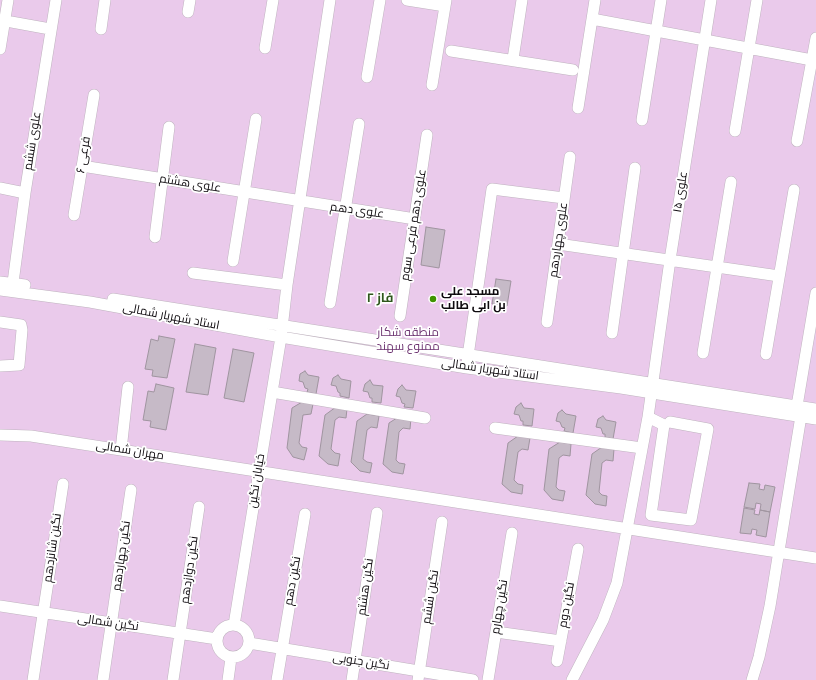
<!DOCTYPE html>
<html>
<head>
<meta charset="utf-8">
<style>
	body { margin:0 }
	canvas { display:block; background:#fff9ff }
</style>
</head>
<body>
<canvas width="816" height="680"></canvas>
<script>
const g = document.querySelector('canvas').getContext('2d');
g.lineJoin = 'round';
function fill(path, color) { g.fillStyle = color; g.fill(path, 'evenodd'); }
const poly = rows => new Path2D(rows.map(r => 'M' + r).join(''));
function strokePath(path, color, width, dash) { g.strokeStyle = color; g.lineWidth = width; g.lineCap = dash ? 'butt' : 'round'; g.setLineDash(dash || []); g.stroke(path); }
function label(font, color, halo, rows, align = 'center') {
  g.font = font + ' "Roboto Condensed",Cairo,sans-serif'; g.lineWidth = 3.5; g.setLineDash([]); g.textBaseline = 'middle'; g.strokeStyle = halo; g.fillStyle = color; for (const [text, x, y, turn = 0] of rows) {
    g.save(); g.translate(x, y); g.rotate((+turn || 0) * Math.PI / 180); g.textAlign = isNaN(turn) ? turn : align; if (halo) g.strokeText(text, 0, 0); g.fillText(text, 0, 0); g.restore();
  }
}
const green = poly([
	[0,0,816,0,816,680,0,680]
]);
const building = poly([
	[426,227,445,230,439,268,421,265,426,227],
	[496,279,511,281,507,306,492,304,496,279],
	[159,336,175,339,167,378,152,376,153,370,145,369,151,339,158,341,159,336],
	[195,344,216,348,208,395,186,392,195,344],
	[233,349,254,353,244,402,224,398,233,349],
	[305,371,308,375,319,377,316,394,307,392,308,389,305,388,303,382,299,381,300,374,305,371],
	[338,375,341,379,351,381,349,398,340,396,340,393,338,392,336,386,331,385,333,378,338,375],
	[370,380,373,385,383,386,381,403,372,402,372,398,370,398,368,392,363,391,365,384,370,380],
	[156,384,174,388,166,430,150,427,151,421,143,420,148,391,154,392,156,384],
	[402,385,406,390,416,391,413,408,404,407,405,404,402,403,400,397,396,396,398,389,402,385],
	[302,402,313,404,311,414,303,415,299,443,302,447,307,448,304,460,293,457,287,448,292,408,302,402],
	[521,403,524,408,534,409,532,426,523,425,523,421,521,421,519,415,514,414,516,407,521,403],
	[336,407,347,409,346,418,339,417,335,420,331,449,335,453,340,454,338,466,328,464,319,456,325,415,336,407],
	[562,410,566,414,576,416,573,433,564,431,565,428,562,427,560,422,556,421,558,413,562,410],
	[367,414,379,416,377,428,371,427,367,430,363,459,367,462,372,463,370,473,360,471,351,462,357,421,367,414],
	[400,416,411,418,410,429,403,428,399,432,396,460,399,463,405,464,403,474,392,472,383,464,389,423,400,416],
	[603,416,606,420,616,422,613,439,605,437,605,434,603,434,601,428,596,427,598,419,603,416],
	[518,436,530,438,528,450,522,449,518,452,514,480,518,484,523,485,522,494,511,492,502,484,508,443,518,436],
	[560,442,571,444,570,456,563,455,559,458,556,487,559,490,565,491,563,501,552,499,544,490,549,449,560,442],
	[602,447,614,449,613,461,606,460,602,463,599,492,602,495,607,496,606,506,595,504,586,495,592,454,602,447],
	[749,483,760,484,759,489,764,490,765,485,775,487,770,512,760,510,761,504,756,503,755,509,744,507,749,483],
	[744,508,755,510,754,514,759,515,760,510,770,512,766,537,756,535,757,530,752,529,751,534,740,533,744,508]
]);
const minor = poly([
	[407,0,445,6],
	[188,12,190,0],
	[592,19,812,60],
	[0,20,50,29],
	[101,29,105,0],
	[265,48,273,0],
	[0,49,8,0],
	[451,51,573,70],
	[513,59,522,0],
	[367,77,380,0],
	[432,85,446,0],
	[578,108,595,0],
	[642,120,661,0],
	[735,131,757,0],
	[797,141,816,38],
	[82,166,415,219],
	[0,188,25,193],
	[74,215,94,95],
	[155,237,169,127],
	[558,244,779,276],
	[233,261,256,119],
	[193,273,287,285],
	[0,282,25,285],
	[0,290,90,302,281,337,467,368,621,388,816,419],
	[12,290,25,193,56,0],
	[113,299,816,409],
	[330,303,359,124],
	[400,316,427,135],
	[0,322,21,325,22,330,19,365,0,366],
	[547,322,570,157],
	[612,333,635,168],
	[703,353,731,182],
	[766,354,794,190],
	[467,363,492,189,564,198],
	[272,392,425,418],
	[797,406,816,293],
	[648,417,664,425,651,515,691,520,708,429,670,422],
	[495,428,642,448],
	[0,435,31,436,121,450,816,558],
	[121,450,128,387],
	[0,606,217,639],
	'217 641a16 16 0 1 1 32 0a16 16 0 1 1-32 0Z',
	[234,625,281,337,287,285,330,0],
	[496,632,561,641],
	[249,643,473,680],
	[557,661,578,549],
	[33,680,63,484],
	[103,680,131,490],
	[173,680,199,507],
	[228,680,231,658],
	[277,680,305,514],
	[352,680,377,513],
	[418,680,442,522],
	[488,680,512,533],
	[572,680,603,620,617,583,648,417,670,260,711,0],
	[752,680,759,657,770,606,801,416]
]);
const markers = [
	[433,299,4,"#3f9400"]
];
const streetNames = [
	["علوی ششم",33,141,-81],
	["فرعی ۶",84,155,-81],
	["علوی هشتم",190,184,9],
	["علوی ۱۵",681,192,-81],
	["علوی دهم",357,211,8],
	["علوی دهم فرعی سوم",414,225,-81],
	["علوی چهاردهم",559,240,-82],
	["استاد شهریار شمالی",171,317,11],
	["استاد شهریار شمالی",490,370,8],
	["مهران شمالی",130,451,9],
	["خیابان نگین",257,481,-81],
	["نگین شانزدهم",53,548,-82],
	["نگین چهاردهم",122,556,-82],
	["نگین دوازدهم",190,570,-82],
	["نگین دهم",293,581,-80],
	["نگین هشتم",366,587,-82],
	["نگین ششم",431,597,-81],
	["نگین دوم",567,605,-80],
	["نگین چهارم",500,607,-81],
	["نگین شمالی",108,623,8],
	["نگین جنوبی",361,662,9]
];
const poiNames = [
	["مسجد علی",441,292],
	["بن ابی طالب",441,306]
];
const parkNames = [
	["منطقه شکار",408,333],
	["ممنوع سهند",408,347]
];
const neighbourhoodNames = [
	["فاز ۲",380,299]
];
fill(green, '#eacaeb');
fill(building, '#c6bac7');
strokePath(building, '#a095a0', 1);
strokePath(minor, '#bfb3bf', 12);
strokePath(minor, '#fff', 11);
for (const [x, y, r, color] of markers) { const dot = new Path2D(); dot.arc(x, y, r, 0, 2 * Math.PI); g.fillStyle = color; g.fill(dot); strokePath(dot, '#fff', 1.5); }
label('12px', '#0e0a0e', '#fff', streetNames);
label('bold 12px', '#0e0a0e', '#fff', poiNames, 'left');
label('12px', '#6d3471', '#fff', parkNames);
label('bold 13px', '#2e571c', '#fff', neighbourhoodNames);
</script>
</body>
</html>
